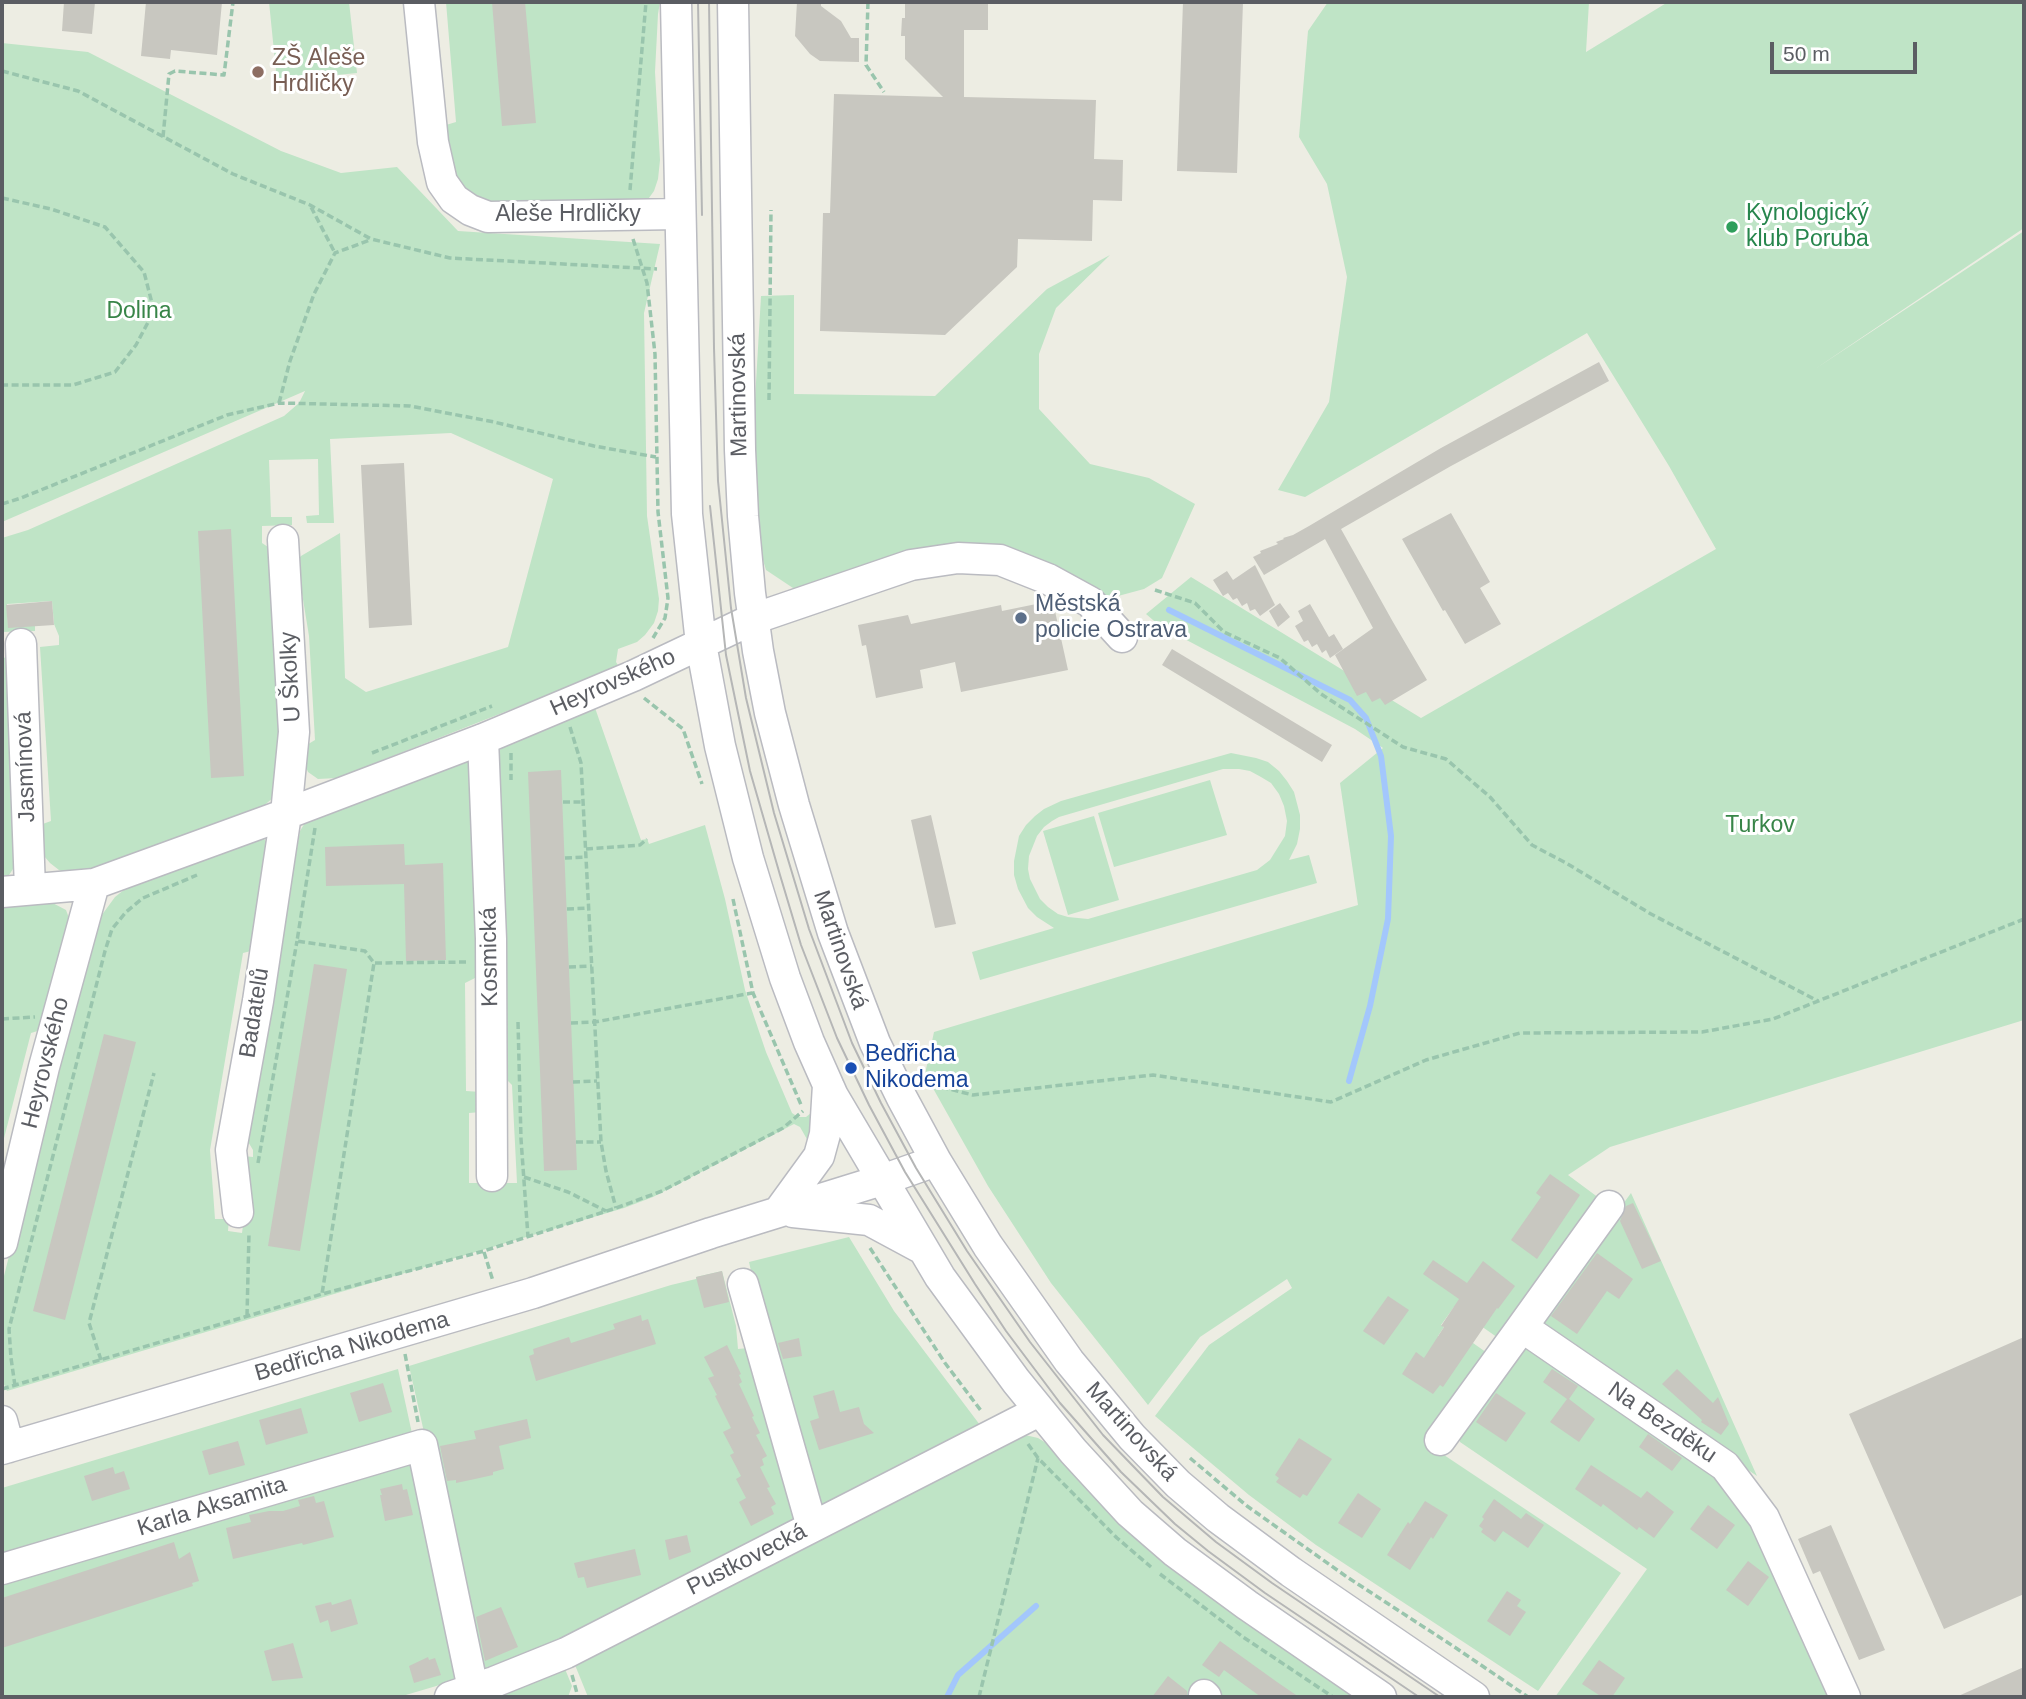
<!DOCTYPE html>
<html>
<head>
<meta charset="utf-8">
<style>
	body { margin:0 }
	#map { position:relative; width:2026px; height:1699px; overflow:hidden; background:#edede3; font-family:Arial,sans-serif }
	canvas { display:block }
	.frame { position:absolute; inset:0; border:4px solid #5b5d63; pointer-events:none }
	.scale { position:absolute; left:1770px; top:42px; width:147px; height:32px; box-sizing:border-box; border:4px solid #5b5d63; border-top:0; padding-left:9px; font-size:21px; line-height:24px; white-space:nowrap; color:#5b5d63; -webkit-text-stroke:5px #fff; paint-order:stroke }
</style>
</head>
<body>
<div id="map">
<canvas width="2026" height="1699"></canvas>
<div class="frame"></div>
<div class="scale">50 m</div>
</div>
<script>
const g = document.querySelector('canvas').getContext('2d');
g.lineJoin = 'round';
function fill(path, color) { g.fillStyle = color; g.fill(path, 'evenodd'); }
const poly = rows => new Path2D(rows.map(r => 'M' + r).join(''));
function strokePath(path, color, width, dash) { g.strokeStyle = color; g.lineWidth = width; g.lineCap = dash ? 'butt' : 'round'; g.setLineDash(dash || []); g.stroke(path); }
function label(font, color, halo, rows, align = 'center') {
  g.font = font + ' Arial,sans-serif'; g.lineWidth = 6; g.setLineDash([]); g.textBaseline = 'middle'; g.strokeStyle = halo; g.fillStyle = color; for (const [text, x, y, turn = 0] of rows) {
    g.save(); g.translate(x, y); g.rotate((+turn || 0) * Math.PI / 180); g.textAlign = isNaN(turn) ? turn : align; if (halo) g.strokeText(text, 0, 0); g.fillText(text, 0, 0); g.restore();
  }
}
const green = poly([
	[269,2,349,2,357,73,277,81],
	[446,2,660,2,658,14,655,72,660,160,658,179,654,191,646,202,478,204,451,174,446,125,456,122],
	[1328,2,1589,2,1586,52,1668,2,2024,2,2024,228,1815,369,2024,231,2024,1020,1610,1147,1568,1175,1603,1201,1501,1340,1454,1307,1441,1325,1444,1327,1438,1336,1443,1339,1473,1343,1490,1355,1426,1443,1621,1573,1538,1691,1316,1545,1249,1495,1155,1416,1209,1345,1292,1288,1287,1279,1200,1337,1148,1405,1051,1283,988,1186,925,1074,934,1032,1358,905,1340,783,1383,748,1355,729,1160,626,1146,614,1191,577,1421,718,1716,549,1669,466,1587,333,1305,497,1278,490,1329,402,1347,277,1327,184,1299,137,1308,31],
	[2,43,88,52,281,151,341,173,397,167,458,231,660,244,644,313,647,516,659,599,658,611,654,623,645,635,637,642,618,649,616,662,619,667,337,778,318,779,308,772,303,760,305,746,315,740,309,636,299,575,295,562,301,556,340,533,345,678,366,692,508,647,553,479,451,433,330,439,334,523,307,523,306,516,319,515,318,459,269,460,271,517,292,517,292,525,262,526,262,543,268,547,271,553,282,769,274,797,254,814,151,854,72,875,59,870,50,863,38,849,40,825,51,821,40,647,59,645,59,636,54,624,52,601,7,604,8,627,35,625,35,631,2,632,2,538,28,530,284,416,299,403,305,391,2,522],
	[1110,255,1056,308,1039,354,1039,409,1090,464,1149,478,1195,504,1162,578,1144,589,1107,599,999,548,796,590,766,570,760,550,755,489,754,417,761,296,794,295,794,394,935,396,1047,289],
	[2,656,8,660,15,866,9,875,2,880],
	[594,705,641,840,647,839,649,844,705,825,725,899,745,990,766,1052,792,1113,798,1117,806,1117,811,1113,813,1124,812,1148,800,1127,794,1124,653,1197,624,1208,7,1391,2,1380,2,1284,87,944,96,923,115,897,135,881,252,834,263,838,269,844,255,950,243,953,210,1150,215,1219,229,1219,228,1231,242,1233,247,1196,243,1156,253,1157,253,1150,247,1140,300,831,306,821,464,757,470,763,481,971,475,978,465,983,466,1091,481,1092,481,1112,469,1113,469,1183,517,1183,512,1085,504,1077,494,763,502,746],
	[1231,753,1256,758,1268,762,1279,771,1287,781,1294,792,1300,815,1300,829,1297,844,1289,860,1309,855,1317,883,980,980,972,952,1054,928,1037,917,1028,908,1018,889,1014,875,1014,861,1019,836,1026,825,1035,816,1044,809,1061,801],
	[1223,769,1239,769,1250,771,1261,777,1271,783,1279,794,1284,806,1287,821,1285,836,1270,860,1257,870,1088,919,1068,917,1058,914,1048,907,1040,899,1030,879,1028,869,1029,856,1037,836,1044,827,1052,821,1059,817],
	[1210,780,1227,835,1114,867,1098,813],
	[1094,816,1119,900,1068,915,1043,831],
	[45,899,66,910,73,929,44,1029,31,1033,2,1146,2,902],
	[1631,1193,1757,1476,1542,1330,1540,1318],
	[849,1237,894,1311,980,1425,818,1507,771,1361,749,1262],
	[722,1271,736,1326,738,1349,748,1348,801,1516,578,1630,479,1675,409,1366,671,1285,696,1279,696,1277],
	[1528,1346,1717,1473,1755,1522,1832,1697,1555,1697,1647,1569,1460,1442,1457,1430,1517,1349],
	[398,1369,413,1438,2,1560,2,1488],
	[1025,1435,1038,1438,1051,1446,1364,1697,588,1697,575,1665,1006,1445,1014,1437],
	[411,1463,460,1679,399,1697,2,1697,2,1576],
	[565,1669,572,1686,568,1697,496,1697]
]);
const stream = poly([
	[1169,610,1350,700,1366,718,1381,756,1391,836,1388,919,1370,1006,1349,1081],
	[947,1697,958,1675,1036,1606]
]);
const building = poly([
	[64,2,95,2,92,34,62,31],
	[146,2,222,2,217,55,171,50,170,59,141,56],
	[492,2,525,2,536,123,502,126],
	[797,2,821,2,821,6,841,21,851,38,859,38,859,62,820,61,810,54,795,36],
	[905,2,988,2,988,30,964,30,964,97,1096,100,1094,159,1123,160,1122,201,1093,200,1092,241,1018,239,1017,267,945,335,820,331,823,213,830,213,834,94,943,97,905,59,905,36,901,36,902,18,905,18],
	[1183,2,1243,2,1237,173,1177,171],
	[1599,362,1609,381,1451,466,1341,529,1393,622,1427,680,1385,705,1380,698,1372,702,1366,692,1357,696,1335,655,1373,628,1325,539,1264,575,1253,557,1261,553,1260,551,1278,544,1276,542,1284,539,1283,538,1293,535,1309,526,1441,448],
	[404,463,412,625,369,628,361,465],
	[1451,513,1490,582,1480,588,1501,624,1465,644,1445,610,1443,611,1402,539],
	[231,529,244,776,211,778,198,531],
	[1255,565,1275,605,1260,616,1255,609,1250,611,1247,603,1242,606,1237,598,1233,600,1228,593,1223,596,1213,580,1227,571,1233,580],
	[52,601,54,625,8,628,6,605],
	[1051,601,1053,602,1068,670,961,692,955,662,920,670,923,688,876,698,866,645,862,646,858,625,908,615,911,624,1001,605,1002,611],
	[1280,603,1290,617,1278,627,1269,611],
	[1310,604,1329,637,1334,634,1343,649,1330,658,1326,650,1322,653,1317,644,1312,647,1308,640,1304,642,1295,626,1303,621,1298,611],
	[1172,649,1332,745,1322,762,1162,665],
	[561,770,577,1170,544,1171,528,772],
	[931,815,956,924,935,928,911,820],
	[404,844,405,865,443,863,446,960,406,961,404,884,326,886,325,847],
	[314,964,347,969,300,1251,268,1246],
	[104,1034,136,1042,65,1320,33,1311],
	[1550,1174,1580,1195,1537,1259,1511,1240,1541,1197,1536,1193],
	[1633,1203,1661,1261,1642,1269,1620,1221,1626,1206],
	[1597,1253,1633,1279,1619,1299,1607,1291,1577,1334,1551,1316],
	[1433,1260,1467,1283,1483,1261,1515,1286,1498,1309,1497,1308,1443,1387,1440,1385,1433,1394,1402,1374,1416,1352,1424,1358,1444,1327,1441,1326,1459,1299,1423,1274],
	[722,1271,729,1302,704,1308,696,1277],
	[1388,1296,1409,1310,1384,1345,1363,1331],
	[641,1315,642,1321,648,1319,656,1344,536,1381,529,1356,534,1354,533,1349,569,1337,571,1343,615,1329,613,1324],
	[2024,1337,2024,1594,1944,1629,1849,1414],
	[799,1338,802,1356,783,1359,778,1343],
	[727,1345,741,1374,739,1375,742,1382,739,1384,754,1416,752,1417,760,1433,756,1435,767,1456,762,1459,764,1465,760,1467,770,1487,767,1488,776,1504,771,1507,774,1514,751,1526,739,1502,746,1498,736,1479,741,1476,730,1455,734,1453,723,1432,731,1428,715,1396,717,1395,708,1378,714,1376,704,1357],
	[1552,1369,1578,1386,1569,1399,1595,1419,1579,1442,1550,1422,1567,1399,1543,1382],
	[1677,1369,1713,1403,1718,1397,1729,1424,1721,1435,1701,1422,1702,1420,1662,1384],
	[383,1383,392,1412,359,1422,350,1393],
	[834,1390,840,1412,859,1407,864,1424,874,1433,819,1450,810,1421,819,1418,813,1396],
	[1496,1393,1526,1413,1506,1442,1476,1422],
	[301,1408,308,1433,266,1445,259,1420],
	[527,1419,531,1438,499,1446,504,1469,493,1472,493,1475,475,1479,456,1483,456,1480,447,1481,440,1446,476,1439,474,1431],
	[1648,1434,1682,1458,1672,1471,1639,1447],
	[1299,1438,1332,1459,1307,1496,1303,1494,1300,1498,1276,1482,1279,1478,1275,1475],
	[238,1441,245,1465,209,1475,202,1451],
	[1591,1465,1641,1498,1647,1491,1674,1512,1654,1538,1639,1527,1637,1530,1603,1504,1601,1507,1575,1489],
	[113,1467,115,1474,124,1471,130,1489,92,1501,84,1476],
	[402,1484,403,1490,407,1489,413,1515,385,1521,380,1495,382,1495,380,1489],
	[1358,1493,1381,1509,1362,1538,1338,1523],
	[314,1496,316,1503,324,1501,334,1537,303,1545,302,1543,233,1559,226,1528,251,1522,249,1515,269,1511,283,1511,300,1506,298,1500],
	[1494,1499,1521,1519,1526,1513,1544,1525,1528,1548,1503,1531,1495,1542,1481,1532,1483,1529,1479,1526,1484,1519,1482,1517],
	[1425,1501,1448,1515,1433,1539,1431,1537,1410,1570,1387,1555,1408,1522,1410,1524],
	[1708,1505,1735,1525,1717,1549,1690,1529],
	[1831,1525,1885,1650,1859,1660,1820,1571,1813,1574,1798,1539],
	[687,1535,691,1552,669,1560,665,1540],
	[174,1542,179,1559,190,1552,199,1581,192,1583,193,1586,2,1648,2,1598],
	[635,1549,641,1575,587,1588,584,1577,578,1578,574,1563],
	[1748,1561,1769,1577,1748,1606,1726,1590],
	[1507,1591,1521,1600,1517,1606,1526,1612,1510,1636,1487,1621],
	[351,1599,358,1624,331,1632,328,1620,320,1623,315,1606,331,1602,332,1605],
	[501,1607,518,1647,485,1661,476,1617],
	[1220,1641,1277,1682,1299,1697,1261,1697,1224,1670,1219,1677,1202,1665],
	[293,1643,303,1678,272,1681,264,1651],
	[428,1657,429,1660,435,1658,441,1675,414,1683,409,1666],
	[1599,1660,1625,1678,1612,1697,1602,1697,1582,1684],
	[2024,1667,2024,1697,1956,1697],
	[1168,1676,1187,1691,1187,1697,1152,1697]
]);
const path = poly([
	[868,2,866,65,884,92],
	[2,71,78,91,233,174,310,205,371,239,450,258,657,269],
	[163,137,169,74,175,71,224,75,233,2],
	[630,190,646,2],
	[2,198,51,209,105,227,144,272,154,311,136,345,115,372,73,385,2,385],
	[311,207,335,253],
	[633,239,647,283,655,354,658,512,668,598,665,618,653,638],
	[769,400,771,210],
	[279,403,290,361,314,294,335,253,370,240],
	[2,504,21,498,227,415,279,403,410,406,494,422,594,446,656,457],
	[1155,590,1195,603,1224,632,1280,658,1321,694,1403,747,1446,759,1490,797,1532,845,1566,863,1651,914,1818,1001],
	[644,698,683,729,702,784],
	[570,727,581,763,601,1142,606,1171,616,1208],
	[372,753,492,706],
	[511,753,511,780],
	[563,802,583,802],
	[315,828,297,941,365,951,374,963,322,1294],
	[586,849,640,845,647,839],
	[565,858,586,857],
	[733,899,753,993,802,1107],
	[567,909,589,908],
	[375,963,469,962],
	[569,967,592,966],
	[2,1019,35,1017],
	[518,1022,521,1139,528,1237],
	[571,1023,595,1022,752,993],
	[573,1082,597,1081],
	[921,1082,973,1095,1153,1075,1331,1102,1426,1060,1520,1033,1702,1032,1773,1019,2024,919],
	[576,1142,601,1142],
	[258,1163,297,941],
	[524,1177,568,1192,606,1211],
	[870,1248,945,1363,982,1412],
	[484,1252,493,1281],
	[247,1316,249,1233],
	[405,1354,418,1422],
	[101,1360,89,1323,154,1073],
	[15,1386,11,1358,9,1329,105,951,112,929,126,912,143,898,197,875],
	[2,1389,322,1294,484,1251,616,1208,662,1191,783,1128,803,1111],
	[1028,1444,1038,1458,1117,1538,1151,1567],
	[1190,1458,1247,1506,1347,1577,1453,1646,1528,1697],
	[1160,1574,1243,1637,1333,1697],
	[572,1675,578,1697],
	[979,1697,1038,1458]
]);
const minor = poly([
	[419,2,433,142,442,182,454,199,470,210,488,217,680,214],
	[676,2,687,514,701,644,720,746,748,858,785,978,809,1042,833,1096,940,1277,1016,1381,1073,1451,1130,1513,1175,1552,1247,1605,1381,1697],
	[733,2,740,450,743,516,750,593,758,651,770,713,794,805,833,933,875,1043,902,1098,936,1161,988,1246,1069,1361,1132,1437,1178,1484,1218,1518,1291,1572,1474,1697],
	[21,644,30,889],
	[483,739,491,939,492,1176],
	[2,892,94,884,286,814,483,739,633,676,753,619,911,565,958,558,1000,560,1048,579,1090,602,1122,637],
	[779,1211,819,1156,825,1134,828,1085],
	[238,1212,231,1150,258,1001,286,814,294,732,283,540],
	[793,1212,869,1220,921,1248],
	[2,1243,44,1067,94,884],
	[743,1284,812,1527],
	[1522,1327,1609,1206],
	[2,1421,9,1447],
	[1440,1440,1522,1327,1725,1466,1764,1518,1845,1697],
	[2,1449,533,1293,711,1233,882,1180,936,1161],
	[2,1569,422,1445,473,1689],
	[1204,1695,1206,1697],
	[450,1697,494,1682,566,1653,1039,1411]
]);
const tram = poly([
	[698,2,702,215],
	[709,2,714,348,718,481,731,608,746,698,774,813,809,929,852,1043,881,1103,916,1168,967,1251,1030,1342,1103,1435,1163,1497,1216,1542,1272,1583,1440,1697],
	[710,506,726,655,750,771,780,875,801,945,837,1038,869,1105,905,1172,975,1284,1006,1331,1060,1403,1121,1472,1175,1524,1208,1551,1265,1593,1419,1697]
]);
const markers = [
	[258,72,7,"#8d6e63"],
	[1732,227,7,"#2e9e5b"],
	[1021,618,7,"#5c6f8a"],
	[851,1068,7,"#1a4fb4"]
];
const educationNames = [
	["ZŠ Aleše",272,59],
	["Hrdličky",272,85]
];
const leisureNames = [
	["Kynologický",1746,214],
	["klub Poruba",1746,240]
];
const streetNames = [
	["Aleše Hrdličky",568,215],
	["Martinovská",739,395,-91],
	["U Školky",291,677,-93],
	["Heyrovského",613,683,-24],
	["Jasmínová",26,767,-92],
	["Martinovská",840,950,71],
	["Kosmická",490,957,-91],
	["Badatelů",255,1013,-81],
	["Heyrovského",46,1063,-76],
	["Bedřicha Nikodema",352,1347,-16],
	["Na Bezděku",1662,1423,34],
	["Martinovská",1131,1432,48],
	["Karla Aksamita",212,1507,-17],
	["Pustkovecká",747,1560,-27]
];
const parkNames = [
	["Dolina",139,312],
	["Turkov",1760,826]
];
const serviceNames = [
	["Městská",1035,605],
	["policie Ostrava",1035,631]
];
const transitNames = [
	["Bedřicha",865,1055],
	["Nikodema",865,1081]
];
fill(green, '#bfe4c6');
strokePath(stream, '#a3c7fc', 6);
fill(building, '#c8c7c0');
strokePath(minor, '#babbc1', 33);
strokePath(path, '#99c5ad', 3.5, [7, 3.5]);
strokePath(minor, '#fff', 30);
strokePath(tram, '#b5b6b6', 2);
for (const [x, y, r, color] of markers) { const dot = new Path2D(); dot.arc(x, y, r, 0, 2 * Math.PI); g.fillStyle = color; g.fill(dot); strokePath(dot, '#fff', 2.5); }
label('23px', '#785e54', '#fff', educationNames, 'left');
label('23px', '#27864d', '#fff', leisureNames, 'left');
label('23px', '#5b5d63', '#fff', streetNames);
label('23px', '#388548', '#fff', parkNames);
label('23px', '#4e5e75', '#fff', serviceNames, 'left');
label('23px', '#164399', '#fff', transitNames, 'left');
</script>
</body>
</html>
